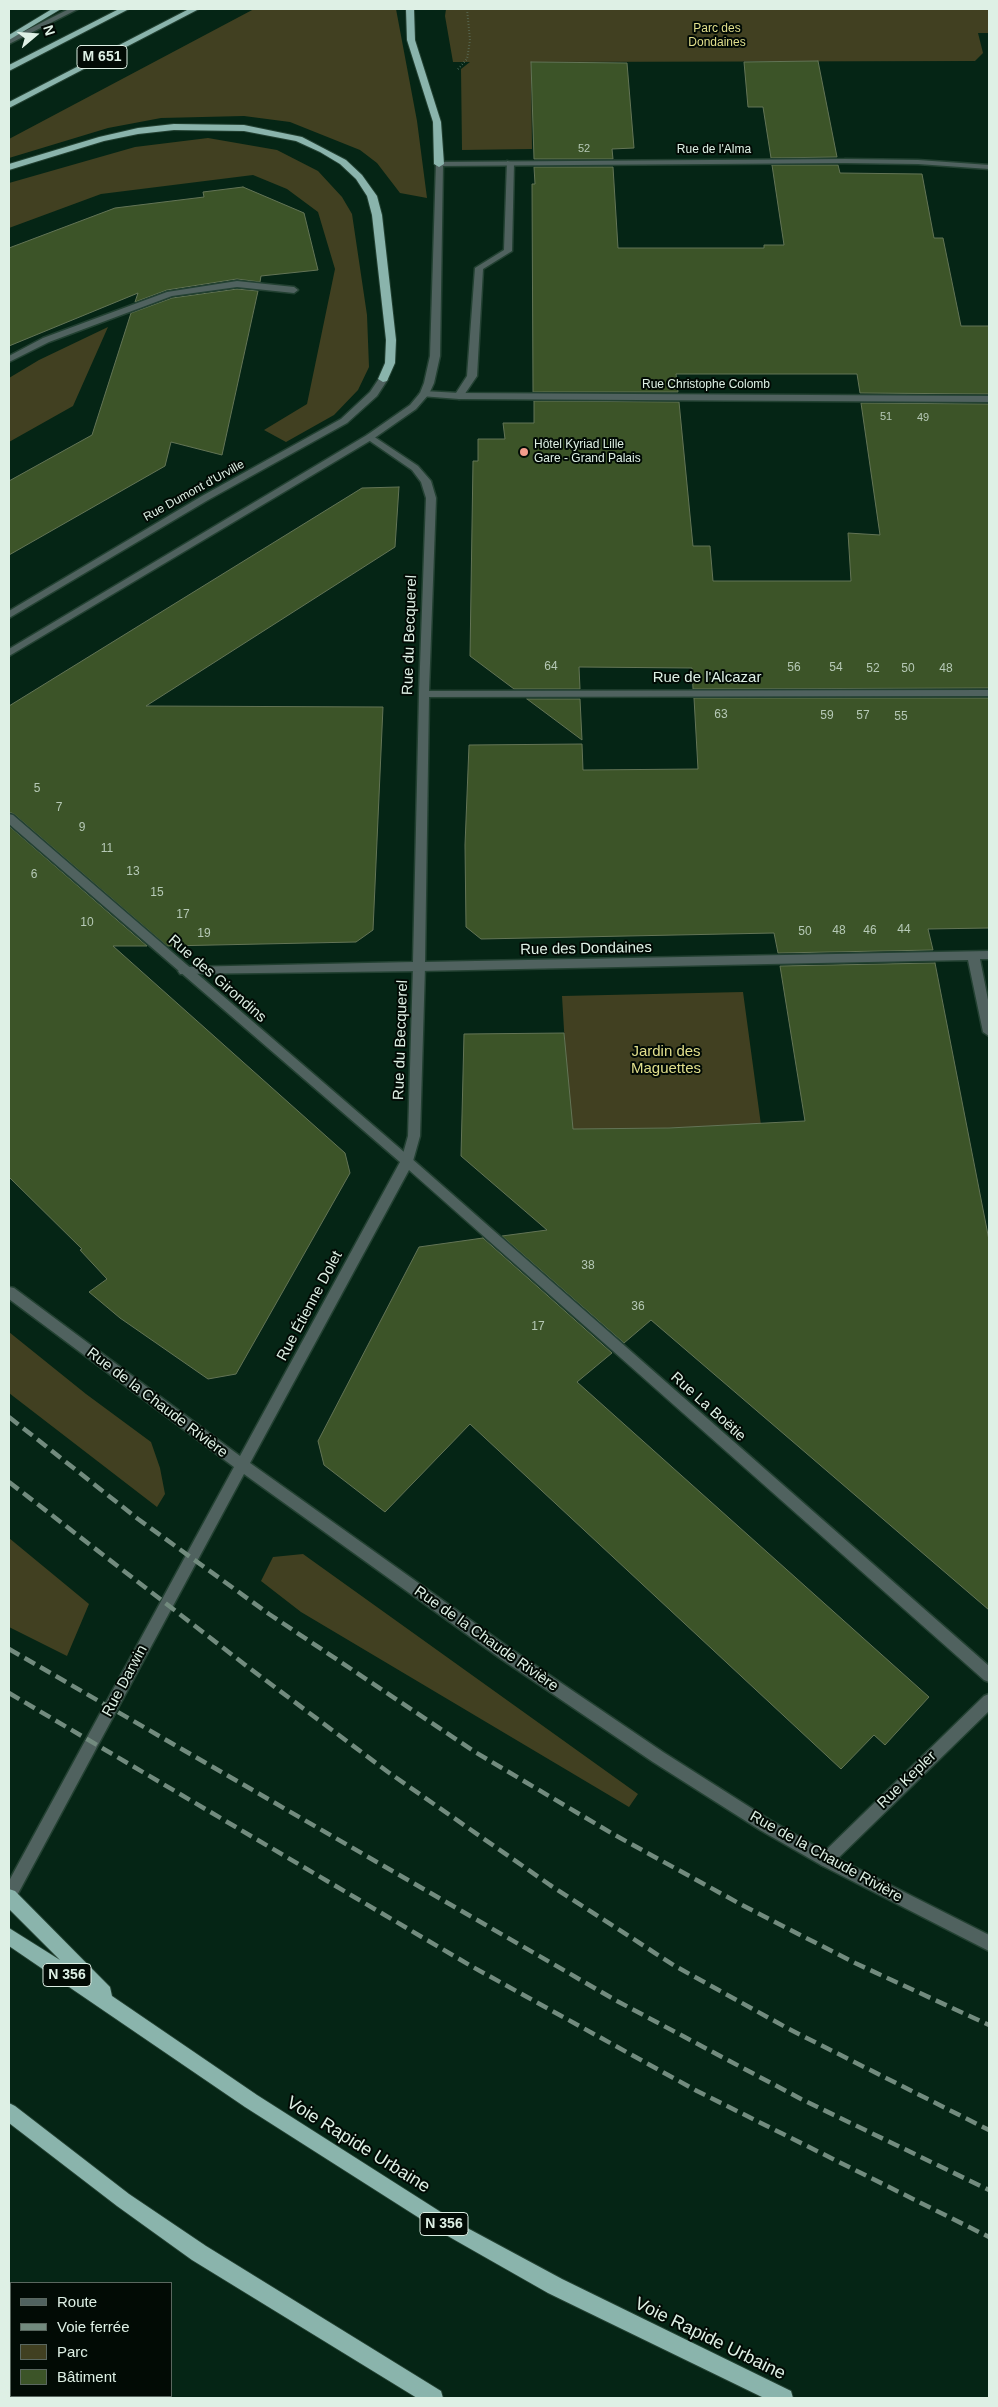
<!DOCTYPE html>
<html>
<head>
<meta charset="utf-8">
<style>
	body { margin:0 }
	#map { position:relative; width:998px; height:2407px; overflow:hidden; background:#052515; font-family:Helvetica,sans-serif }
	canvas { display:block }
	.frame { position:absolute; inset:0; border:10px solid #def0e5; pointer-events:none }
	.legend { position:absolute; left:10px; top:2282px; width:162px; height:115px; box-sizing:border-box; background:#020b05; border:1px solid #5a675f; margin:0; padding:6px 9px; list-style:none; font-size:15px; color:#def0e5 }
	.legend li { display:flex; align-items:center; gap:10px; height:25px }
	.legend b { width:25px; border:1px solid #5a675f }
	.north { position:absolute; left:10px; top:10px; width:50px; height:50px; -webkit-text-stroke:4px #020b05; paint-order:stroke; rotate:72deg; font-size:14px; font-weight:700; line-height:20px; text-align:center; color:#def0e5 }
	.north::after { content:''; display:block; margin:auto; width:18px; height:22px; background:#def0e5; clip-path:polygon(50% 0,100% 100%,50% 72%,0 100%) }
</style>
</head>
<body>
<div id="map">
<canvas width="998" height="2407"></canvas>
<div class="frame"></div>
<ul class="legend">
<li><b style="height:6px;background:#50625f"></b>Route</li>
<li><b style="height:6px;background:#728b7e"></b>Voie ferrée</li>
<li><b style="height:14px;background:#414021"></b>Parc</li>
<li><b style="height:14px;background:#3c5428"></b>Bâtiment</li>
</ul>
<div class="north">N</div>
</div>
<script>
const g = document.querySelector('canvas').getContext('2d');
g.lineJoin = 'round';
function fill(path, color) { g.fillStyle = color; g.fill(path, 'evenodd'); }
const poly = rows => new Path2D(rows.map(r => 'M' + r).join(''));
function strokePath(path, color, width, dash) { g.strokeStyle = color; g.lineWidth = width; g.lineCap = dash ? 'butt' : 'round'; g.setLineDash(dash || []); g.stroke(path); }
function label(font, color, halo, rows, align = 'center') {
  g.font = font + ' Helvetica,sans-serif'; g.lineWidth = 4; g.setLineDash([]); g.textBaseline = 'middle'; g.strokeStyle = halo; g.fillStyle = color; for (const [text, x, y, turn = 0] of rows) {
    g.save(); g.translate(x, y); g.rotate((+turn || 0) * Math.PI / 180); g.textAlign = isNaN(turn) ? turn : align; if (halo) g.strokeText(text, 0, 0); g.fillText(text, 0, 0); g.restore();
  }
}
const green = poly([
	[254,9,396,9,417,121,427,198,400,193,377,163,360,150,290,122,244,116,161,118,108,128,9,158,9,139],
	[446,9,989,9,989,33,978,33,983,53,975,61,531,62,532,149,462,150,461,69,470,62,453,62,445,16],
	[208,138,277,150,318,171,342,197,352,214,367,315,369,367,358,390,334,415,286,442,264,430,307,404,335,269,318,212,287,189,253,175,101,194,9,228,9,183,135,147],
	[108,327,73,406,9,442,9,378,39,360],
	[743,992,761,1125,570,1131,562,996],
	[9,1332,86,1394,151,1442,160,1468,165,1494,157,1507,9,1393],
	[9,1538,89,1604,67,1656,9,1627],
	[303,1554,638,1794,629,1807,301,1612,261,1581,273,1557]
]);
const building = poly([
	[818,61,837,157,771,158,763,107,748,107,744,62,818,61],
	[531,62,627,63,634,148,612,149,613,159,534,159,531,62],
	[772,165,838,165,840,173,922,174,934,238,943,238,961,326,989,326,989,394,860,393,857,374,676,374,678,392,533,392,532,184,535,184,534,167,613,167,618,248,764,248,764,245,784,245,772,165],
	[243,187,304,213,318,270,261,276,260,282,237,279,167,290,135,302,138,293,9,346,9,248,115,208,204,197,203,192,243,187],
	[237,289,258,291,222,455,171,442,165,466,9,555,9,481,92,435,131,313,172,298,237,289],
	[534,401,679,402,693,546,710,546,713,581,851,581,848,533,880,535,861,403,989,404,989,688,693,689,692,668,579,667,580,689,514,689,470,656,473,461,478,461,478,439,505,439,503,423,534,423,534,401],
	[399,487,395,547,146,706,383,707,373,930,356,942,167,946,14,814,9,812,9,706,362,488,399,487],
	[694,698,989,698,989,928,928,929,933,950,778,953,774,933,481,939,466,927,465,845,469,745,582,744,583,770,698,769,694,698],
	[527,699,580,699,582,740,527,699],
	[9,826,147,946,113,946,345,1153,350,1173,236,1374,208,1379,120,1318,89,1292,107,1279,80,1250,82,1249,9,1177,9,826],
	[935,963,989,1240,989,1610,651,1320,624,1343,502,1236,547,1230,461,1156,464,1034,564,1033,573,1129,669,1128,805,1121,780,966,935,963],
	[483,1238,612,1353,577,1382,929,1697,885,1745,874,1735,841,1769,470,1424,385,1512,324,1465,318,1441,419,1247,483,1238]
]);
const path = poly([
	[458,69,467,59,470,40,467,9]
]);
const service = poly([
	[69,9,78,9,9,44,9,39,69,9],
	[237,281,294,287,298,290,294,293,237,287,172,296,49,342,9,362,9,356,43,338,167,292,237,281]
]);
const pedestrian = poly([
	[507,161,514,163,512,251,483,269,477,376,462,398,459,399,454,396,467,376,475,268,504,250,507,161],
	[419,963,425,967,420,1136,413,1161,411,1164,407,1166,403,1164,401,1161,408,1136,413,967,419,963]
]);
const minor = poly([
	[845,159,918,160,989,165,989,169,918,164,845,163,439,166,435,164,439,162,845,159],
	[424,391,459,393,989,396,989,402,459,399,421,396,419,394,424,391],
	[370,434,418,466,431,481,436,498,429,691,989,690,989,696,429,697,425,962,989,951,989,959,980,959,989,1005,989,1036,983,1032,968,960,419,971,180,974,178,971,184,967,413,962,419,694,426,498,421,482,412,470,367,439,367,435,370,434],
	[989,1694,989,1711,831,1865,826,1867,821,1865,818,1860,821,1855,984,1696,989,1694]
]);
const tertiary = poly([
	[436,162,443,164,440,356,434,383,429,394,416,409,373,439,9,656,9,649,367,435,410,405,420,393,424,383,430,356,436,162],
	[383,376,388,379,377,396,347,423,208,500,9,618,9,611,202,496,341,419,370,392,380,377,383,376],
	[9,814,13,815,411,1158,989,1666,989,1682,984,1680,409,1170,250,1463,511,1649,663,1752,770,1820,831,1855,989,1935,989,1951,821,1865,760,1830,653,1762,501,1659,244,1474,14,1901,9,1903,9,1881,234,1467,9,1299,9,1287,14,1288,240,1456,400,1162,9,824,9,814],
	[9,2360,11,2361,11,2379,9,2378,9,2360],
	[42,2396,63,2396,64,2398,43,2398,42,2396]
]);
const trunk = poly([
	[52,9,61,9,9,40,9,35,52,9],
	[119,9,129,9,9,71,9,65,119,9],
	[189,9,199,9,9,108,9,102,189,9],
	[406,9,414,9,415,40,441,122,444,164,439,167,434,164,433,122,407,40,406,9],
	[174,124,244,125,302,137,346,160,362,175,377,196,382,215,396,340,395,363,387,381,383,382,378,379,385,363,386,340,372,215,367,196,356,179,340,164,320,152,296,141,244,131,174,130,138,134,104,141,9,170,9,164,99,137,138,128,174,124],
	[9,1889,15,1891,110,1987,112,1996,257,2095,458,2223,562,2279,791,2391,793,2398,764,2398,548,2293,446,2235,245,2107,9,1946,9,1928,60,1960,9,1909,9,1889],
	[9,2103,15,2106,129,2194,206,2246,441,2391,443,2398,417,2398,192,2260,117,2206,9,2123,9,2103]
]);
const rail = poly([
	[9,1417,138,1519,269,1614,475,1752,613,1834,742,1905,855,1963,989,2025],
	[9,1482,244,1664,388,1772,550,1885,675,1966,789,2029,989,2130],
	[9,1649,617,2001,801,2099,989,2190],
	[9,1693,471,1966,697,2091,989,2237]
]);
const markers = [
	[524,452,5,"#f49d8c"]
];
const farNumbernames = [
	["52",584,149],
	["51",886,417],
	["49",923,418]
];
const farParknames = [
	["Parc des",717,29],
	["Dondaines",717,43]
];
const farStreetnames = [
	["Rue de l'Alma",714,150],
	["Rue Christophe Colomb",706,385],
	["Rue Dumont d'Urville",194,491,-29]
];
const farPoinames = [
	["Hôtel Kyriad Lille",534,445],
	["Gare - Grand Palais",534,459]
];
const numberNames = [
	["64",551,667],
	["56",794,668],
	["54",836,668],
	["52",873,669],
	["50",908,669],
	["48",946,669],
	["63",721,715],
	["59",827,716],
	["57",863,716],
	["55",901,717],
	["5",37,789],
	["7",59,808],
	["9",82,828],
	["11",107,849],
	["13",133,872],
	["6",34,875],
	["15",157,893],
	["17",183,915],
	["10",87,923],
	["44",904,930],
	["48",839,931],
	["46",870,931],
	["50",805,932],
	["19",204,934],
	["38",588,1266],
	["36",638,1307],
	["17",538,1327]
];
const shields = [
	[102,57,50],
	[67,1975,48],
	[444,2224,48]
];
const shieldNames = [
	["M 651",102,57],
	["N 356",67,1975],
	["N 356",444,2224]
];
const streetNames = [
	["Rue du Becquerel",410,635,-88],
	["Rue de l'Alcazar",707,678],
	["Rue des Dondaines",586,949,-1],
	["Rue des Girondins",217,979,41],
	["Rue du Becquerel",401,1040,-88],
	["Rue Étienne Dolet",310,1306,-62],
	["Rue de la Chaude Rivière",157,1403,37],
	["Rue La Boëtie",708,1407,42],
	["Rue de la Chaude Rivière",486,1639,35],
	["Rue Darwin",125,1681,-62],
	["Rue Kepler",907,1780,-44],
	["Rue de la Chaude Rivière",826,1857,29]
];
const parkNames = [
	["Jardin des",666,1052],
	["Maguettes",666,1069]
];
const nearStreetnames = [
	["Voie Rapide Urbaine",358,2145,32],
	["Voie Rapide Urbaine",710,2339,26]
];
fill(green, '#414021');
fill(building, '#3c5428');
strokePath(building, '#637456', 1);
strokePath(service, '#234132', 3);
strokePath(pedestrian, '#234132', 3);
strokePath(minor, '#234132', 3);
strokePath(tertiary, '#234132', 3);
strokePath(trunk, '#234132', 2);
strokePath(path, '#668072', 2, [0.5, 2.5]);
fill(service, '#50625f');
fill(pedestrian, '#50625f');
fill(minor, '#50625f');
fill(tertiary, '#50625f');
fill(trunk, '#8ab4ac');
strokePath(rail, '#728b7e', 4.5, [12, 6]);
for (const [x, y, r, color] of markers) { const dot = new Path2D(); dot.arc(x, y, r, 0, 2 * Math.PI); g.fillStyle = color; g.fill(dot); strokePath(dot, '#020b05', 2); }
label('11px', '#b6c9b6', null, farNumbernames);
label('12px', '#e1df8c', '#020b05', farParknames);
label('12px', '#def0e5', '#020b05', farStreetnames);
label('12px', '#def0e5', '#020b05', farPoinames, 'left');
label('12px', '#b6c9b6', null, numberNames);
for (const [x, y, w] of shields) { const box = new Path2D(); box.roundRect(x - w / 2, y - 11.5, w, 23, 4); g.fillStyle = '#020b05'; g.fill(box); strokePath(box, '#def0e5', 1); }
label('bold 14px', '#def0e5', null, shieldNames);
label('15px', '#def0e5', '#020b05', streetNames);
label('15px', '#e1df8c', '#020b05', parkNames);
label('18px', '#def0e5', '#020b05', nearStreetnames);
</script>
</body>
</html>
